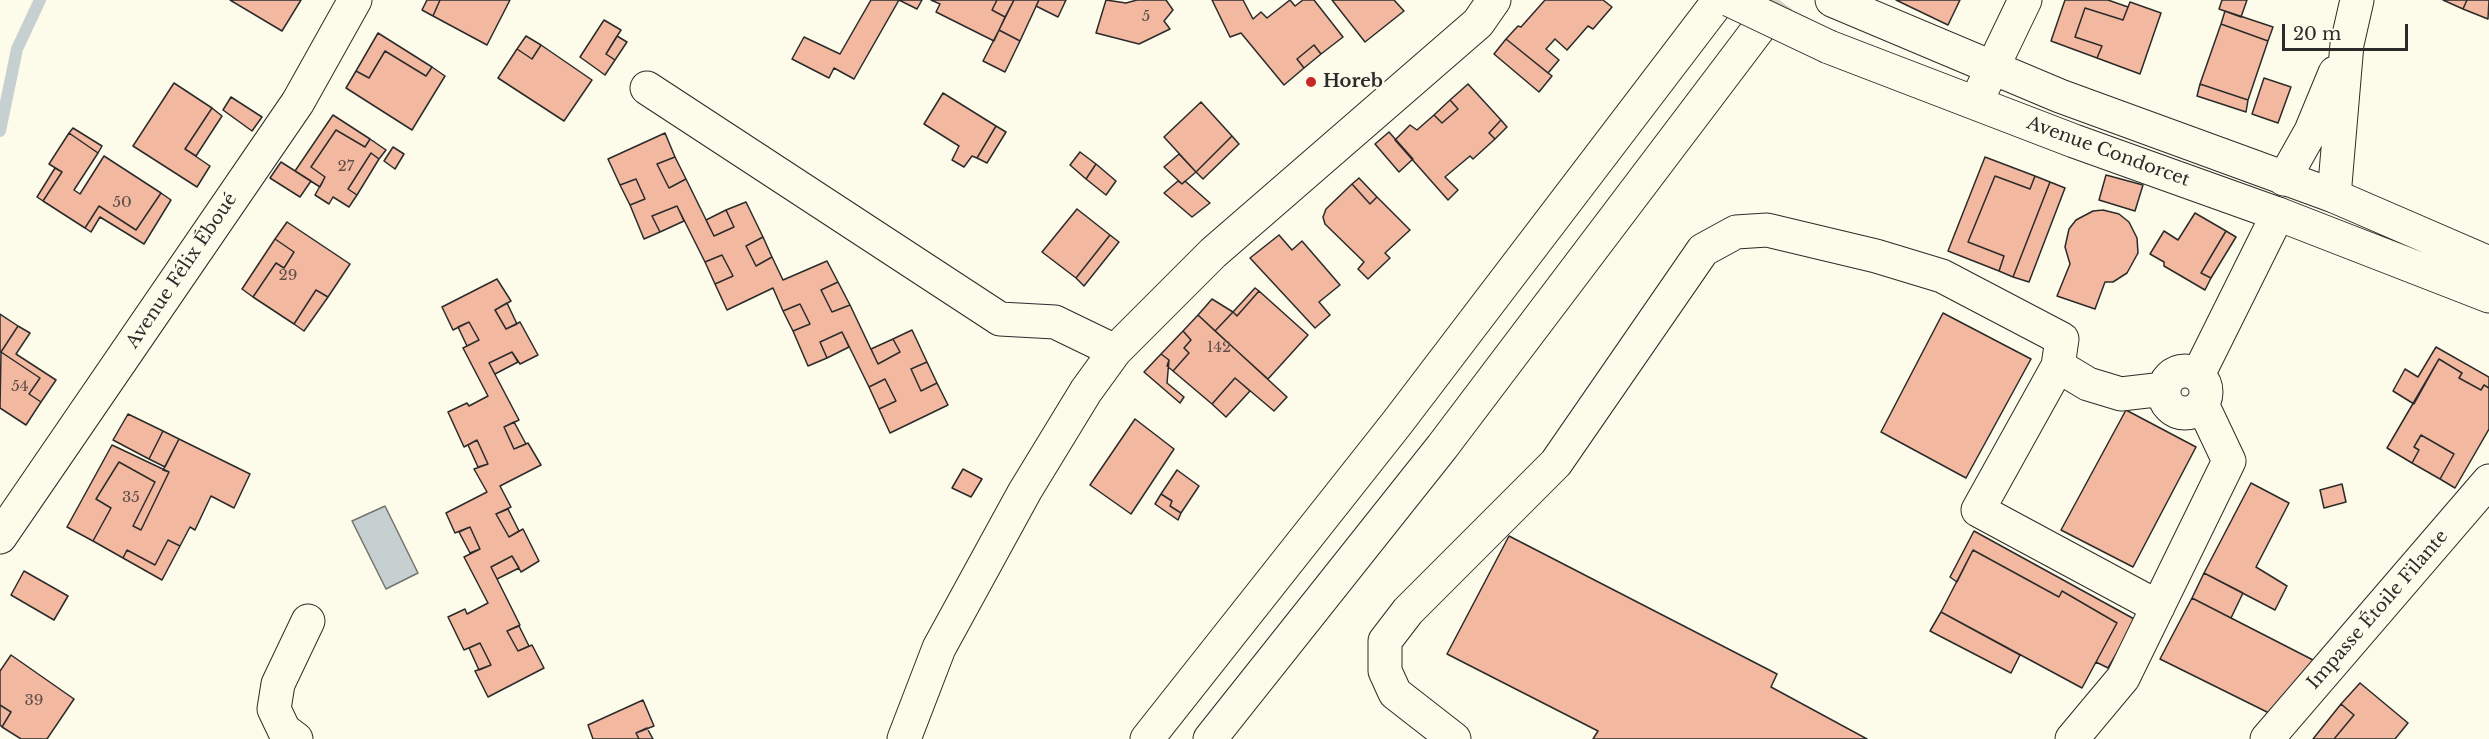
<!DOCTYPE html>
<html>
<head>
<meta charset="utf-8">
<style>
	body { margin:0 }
	#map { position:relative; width:2489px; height:739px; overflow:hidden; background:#fdfbea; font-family:"Libre Baskerville",serif }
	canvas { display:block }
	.scale { position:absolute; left:2282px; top:24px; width:126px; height:27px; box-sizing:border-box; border:3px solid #2b2b2b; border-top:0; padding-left:8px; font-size:18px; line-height:21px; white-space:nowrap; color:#2b2b2b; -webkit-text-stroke:4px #fdfbea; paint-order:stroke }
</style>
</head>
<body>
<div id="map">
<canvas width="2489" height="739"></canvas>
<div class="scale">20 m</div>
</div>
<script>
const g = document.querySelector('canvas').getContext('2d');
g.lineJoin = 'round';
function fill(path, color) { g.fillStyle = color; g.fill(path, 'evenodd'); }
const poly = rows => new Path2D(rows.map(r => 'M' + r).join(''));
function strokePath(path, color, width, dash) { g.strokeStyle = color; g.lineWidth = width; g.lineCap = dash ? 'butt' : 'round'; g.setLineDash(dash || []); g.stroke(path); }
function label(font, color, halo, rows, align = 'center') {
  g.font = font + ' "Libre Baskerville",serif'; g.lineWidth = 4.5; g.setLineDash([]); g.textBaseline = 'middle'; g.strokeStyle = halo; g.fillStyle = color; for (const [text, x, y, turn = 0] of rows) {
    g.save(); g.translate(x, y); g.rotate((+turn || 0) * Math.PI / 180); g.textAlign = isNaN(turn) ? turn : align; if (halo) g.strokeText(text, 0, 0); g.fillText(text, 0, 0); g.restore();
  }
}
const water = poly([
	[385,506,418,573,386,589,352,521,385,506]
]);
const stream = poly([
	[0,131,17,49,40,0]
]);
const building = poly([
	[230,0,301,0,282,31,230,0],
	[427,0,440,0,433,16,422,10,427,0],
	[440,0,510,0,487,45,433,16,440,0],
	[871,0,899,0,854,79,834,68,829,78,792,59,804,37,840,54,871,0],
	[899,0,922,0,917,9,899,0],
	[931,0,997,0,992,10,1005,17,994,41,936,12,940,4,931,0],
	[997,0,1014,0,1005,17,992,10,997,0],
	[1014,0,1039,0,1020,41,999,30,1014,0],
	[1039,0,1066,0,1058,17,1036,6,1039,0],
	[1106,0,1126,3,1137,0,1166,0,1173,10,1164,21,1170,29,1139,44,1096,33,1106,0],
	[1212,0,1243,0,1253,19,1261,12,1267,18,1290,0,1295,6,1303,0,1314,0,1343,37,1321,54,1314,45,1297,59,1304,68,1284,85,1241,33,1230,37,1212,0],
	[1332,0,1394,0,1404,11,1365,42,1332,0],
	[1545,0,1603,0,1612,7,1593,29,1588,26,1567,50,1555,39,1546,49,1559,60,1548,73,1506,39,1518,26,1521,27,1545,0],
	[1896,0,1960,0,1948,25,1896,0],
	[2065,0,2108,0,2128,7,2123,20,2085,8,2075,37,2102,46,2097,58,2051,41,2065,0],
	[2222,0,2247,0,2241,17,2219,9,2222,0],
	[2443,0,2467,0,2463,9,2443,0],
	[2467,0,2489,0,2488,19,2463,9,2467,0],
	[2130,2,2161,13,2140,74,2097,58,2102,46,2075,37,2085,8,2123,20,2130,2],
	[2225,11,2273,27,2268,41,2221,24,2225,11],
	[604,20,621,30,606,54,615,60,605,75,580,57,604,20],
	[2221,24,2268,41,2248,100,2200,84,2221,24],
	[999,30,1020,41,1005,72,983,61,999,30],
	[378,33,432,67,426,76,385,51,369,78,356,71,378,33],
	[526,36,541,45,532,59,517,49,526,36],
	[617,36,627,42,615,60,606,54,617,36],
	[1506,39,1552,76,1539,92,1494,54,1506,39],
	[541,45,592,80,564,121,498,78,517,49,532,59,541,45],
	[1314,45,1321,54,1304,68,1297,59,1314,45],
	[385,51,426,76,432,67,445,76,412,130,346,88,356,71,369,78,385,51],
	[2264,78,2291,87,2278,123,2252,114,2264,78],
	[174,83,212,108,185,149,210,166,197,187,133,146,174,83],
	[1468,84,1501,120,1489,133,1495,139,1473,159,1470,156,1445,177,1458,190,1448,200,1395,140,1410,125,1417,130,1434,115,1442,123,1458,109,1450,100,1468,84],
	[2200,84,2248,100,2246,112,2197,96,2200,84],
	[943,93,996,126,977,158,972,156,964,167,952,160,959,146,924,124,943,93],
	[231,97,262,117,252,131,223,110,231,97],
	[1450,100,1458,109,1442,123,1434,115,1450,100],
	[1201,102,1232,136,1196,172,1164,137,1201,102],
	[212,108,222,116,196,156,185,149,212,108],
	[333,115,370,139,365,147,336,130,311,167,325,177,320,187,295,171,333,115],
	[1501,120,1507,127,1495,139,1489,133,1501,120],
	[996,126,1006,132,987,163,977,158,996,126],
	[73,128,102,146,98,153,69,133,73,128],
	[336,130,365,147,370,139,386,150,379,159,371,153,348,189,357,195,349,207,333,197,329,204,315,195,325,177,311,167,336,130],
	[1389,132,1413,159,1399,172,1375,144,1389,132],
	[69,133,98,153,74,190,80,194,104,156,161,193,136,230,99,206,85,228,43,201,62,172,49,164,69,133],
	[665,133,675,157,657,164,669,188,686,179,714,236,734,227,726,210,746,202,763,237,746,246,756,266,772,257,783,280,827,261,838,282,821,290,832,312,850,305,878,364,900,352,893,339,912,330,927,362,911,369,921,391,937,383,948,405,890,433,879,409,896,401,885,379,869,387,842,332,820,342,827,358,808,366,793,331,810,324,800,304,783,311,773,288,727,310,715,284,733,276,722,255,705,262,677,206,652,216,660,232,644,239,630,205,645,199,636,179,620,185,608,159,665,133],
	[1232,136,1239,144,1203,179,1196,172,1232,136],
	[393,147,404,154,395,169,384,161,393,147],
	[1080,152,1096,164,1086,179,1070,165,1080,152],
	[371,153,379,159,357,195,348,189,371,153],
	[1179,154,1196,172,1182,184,1164,167,1179,154],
	[675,157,686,179,669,188,657,164,675,157],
	[1985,157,2035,176,2030,189,1995,176,1968,242,2004,256,1999,271,1948,251,1985,157],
	[281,162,311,181,300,197,270,178,281,162],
	[1096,164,1116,181,1106,195,1086,179,1096,164],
	[55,168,62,172,43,201,37,197,55,168],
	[2106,175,2143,185,2135,211,2099,200,2106,175],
	[1995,176,2030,189,2035,176,2050,182,2013,277,1999,271,2004,256,1968,242,1995,176],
	[1359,178,1377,197,1370,204,1352,184,1359,178],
	[636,179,645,199,630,205,620,185,636,179],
	[1178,181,1182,184,1185,181,1210,203,1192,217,1164,193,1178,181],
	[2050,182,2065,188,2029,282,2013,277,2050,182],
	[1352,184,1370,204,1377,197,1410,230,1385,253,1390,258,1368,279,1358,269,1364,262,1325,224,1323,217,1326,209,1352,184],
	[161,193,171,200,144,244,100,217,91,232,85,228,99,206,136,230,161,193],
	[677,206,684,221,660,232,652,216,677,206],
	[1077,209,1110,235,1076,278,1042,252,1077,209],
	[726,210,734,227,714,236,706,220,726,210],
	[2103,210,2119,214,2129,222,2137,238,2138,253,2127,273,2113,282,2105,282,2095,309,2057,296,2070,264,2065,247,2069,229,2076,220,2093,211,2103,210],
	[2195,213,2226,231,2201,273,2211,278,2205,290,2164,266,2164,262,2150,254,2164,231,2178,240,2195,213],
	[287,222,350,264,328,297,316,290,294,324,253,297,276,263,284,268,294,252,275,239,287,222],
	[2226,231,2236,237,2211,278,2201,273,2226,231],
	[1110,235,1119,242,1084,286,1076,278,1110,235],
	[1279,235,1292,250,1302,241,1340,285,1319,302,1330,315,1315,328,1250,258,1279,235],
	[763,237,772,257,756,266,746,246,763,237],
	[275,239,294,252,284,268,276,263,253,297,242,289,275,239],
	[722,255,733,276,715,284,705,262,722,255],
	[497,279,511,301,495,310,506,329,520,322,538,355,520,364,512,352,489,363,519,420,504,427,514,449,528,443,541,465,500,486,511,507,496,514,509,537,523,529,539,561,521,572,512,556,491,567,520,625,507,631,518,651,532,645,544,668,488,697,475,671,491,665,480,643,464,650,448,617,465,609,467,614,488,603,464,557,480,549,470,527,455,533,446,513,487,492,474,469,488,464,477,440,464,447,448,412,467,403,469,406,488,396,463,348,479,340,469,322,453,330,442,307,497,279],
	[838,282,850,305,832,312,821,290,838,282],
	[1255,288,1259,291,1237,316,1233,312,1255,288],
	[316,290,328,297,304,331,294,324,316,290],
	[1259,291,1308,335,1268,379,1215,331,1233,312,1237,316,1259,291],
	[1212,299,1233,312,1215,331,1198,315,1212,299],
	[507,303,517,324,506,329,495,310,507,303],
	[800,304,810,324,793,331,783,311,800,304],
	[1943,313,2031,359,1966,478,1881,432,1943,313],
	[0,314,18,326,1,352,0,352,0,314],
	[1198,315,1287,397,1274,411,1235,378,1212,404,1173,371,1189,353,1184,348,1191,340,1183,331,1198,315],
	[469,322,479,340,467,346,458,327,469,322],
	[18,326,30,333,16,354,56,380,41,402,29,394,40,378,1,352,18,326],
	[1183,331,1191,340,1184,348,1189,353,1173,371,1167,366,1169,360,1161,354,1183,331],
	[842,332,849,347,827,358,820,342,842,332],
	[893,339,900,352,878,364,871,349,893,339],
	[2436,347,2489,377,2489,388,2484,385,2481,390,2459,378,2462,373,2439,359,2414,404,2393,391,2405,369,2418,377,2436,347],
	[1,352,40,378,29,394,41,402,26,425,0,408,1,352],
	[512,352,518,362,495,374,489,363,512,352],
	[1161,354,1169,360,1167,383,1184,397,1180,403,1144,372,1161,354],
	[2439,359,2462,373,2459,378,2481,390,2484,385,2489,388,2489,429,2455,488,2440,479,2454,454,2421,435,2414,447,2419,450,2412,463,2387,448,2439,359],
	[927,362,937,383,921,391,911,369,927,362],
	[1235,378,1250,391,1226,417,1212,404,1235,378],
	[885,379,896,401,879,409,869,387,885,379],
	[2126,410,2196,447,2133,567,2061,530,2126,410],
	[128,414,163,431,149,459,113,440,128,414],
	[1135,419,1174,449,1131,514,1090,485,1135,419],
	[514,422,526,444,514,449,504,427,514,422],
	[163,431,179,439,165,467,149,459,163,431],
	[2421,435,2454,454,2440,479,2412,463,2419,450,2414,447,2421,435],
	[179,439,250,474,234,508,211,496,195,530,190,527,180,546,168,540,155,565,127,550,123,558,93,541,111,508,96,499,119,462,155,482,133,526,141,530,169,472,163,470,179,439],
	[477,440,488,464,478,467,468,445,477,440],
	[112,445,169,472,141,530,133,526,155,482,119,462,96,499,111,508,93,541,67,527,112,445],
	[963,469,982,479,971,497,952,488,963,469],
	[1177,470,1199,486,1181,513,1170,506,1172,501,1161,494,1177,470],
	[2251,483,2289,503,2256,567,2287,586,2275,610,2204,573,2251,483],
	[2342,484,2346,502,2324,508,2320,490,2342,484],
	[1161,494,1172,501,1170,506,1181,513,1178,520,1155,504,1161,494],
	[508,509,519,531,509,537,496,514,508,509],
	[470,527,480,549,470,553,459,532,470,527],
	[1974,531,2136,620,2108,668,2096,662,2117,623,2062,591,2059,597,1973,550,1957,582,1950,577,1974,531],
	[1509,536,1777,674,1771,687,1867,739,1593,739,1598,731,1447,654,1509,536],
	[168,540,180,546,162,580,123,558,127,550,155,565,168,540],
	[1973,550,2059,597,2062,591,2117,623,2082,688,1941,612,1973,550],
	[512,556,519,568,497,579,491,567,512,556],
	[24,571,68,596,54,620,11,595,24,571],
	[2204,573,2243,593,2231,618,2192,598,2204,573],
	[2192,598,2315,661,2271,714,2160,659,2192,598],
	[1941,612,2020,655,2011,673,1930,631,1941,612],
	[519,626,529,646,518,651,507,631,519,626],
	[480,643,491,665,479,670,469,648,480,643],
	[11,655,74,699,47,739,21,739,2,727,11,712,0,705,0,671,11,655],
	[2360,683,2408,723,2395,739,2334,739,2354,715,2341,704,2360,683],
	[643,700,654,726,636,733,639,739,593,739,588,725,643,700],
	[2341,704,2354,715,2334,739,2313,739,2341,704],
	[0,705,11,712,2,727,0,725,0,705],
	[647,728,653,739,639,739,636,733,647,728]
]);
const highwayTunnel = poly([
	[1762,24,1779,0]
]);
const minor = poly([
	[647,88,1000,319,1055,322,1115,351],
	[1976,102,2025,0],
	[2058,366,2088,384,2121,394,2164,389],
	'2164 392a21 21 0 1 1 42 0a21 21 0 1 1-42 0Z',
	[2198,375,2278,214],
	[0,537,298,102,355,0],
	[296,739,284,730,274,709,278,684,308,621],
	[904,739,939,648,1025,491,1086,391,1115,351,1213,253,1478,23,1494,0],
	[1454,739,1395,693,1385,671,1385,641,1408,611,1556,463,1703,250,1736,232,1767,230,1876,256,1942,276,2062,339,2058,366,1978,510,2158,607],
	[2072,739,2123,678,2229,461,2202,404],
	[2267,739,2489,481]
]);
const major = poly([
	[1832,0,2060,96,2334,196,2489,263],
	[1829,47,2074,141,2278,214,2489,296]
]);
const highway = poly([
	[2284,179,2311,131,2335,73],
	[2334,196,2347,44,2357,0],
	[1147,739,1397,423,1717,3],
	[1210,739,1442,447,1762,24]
]);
const majorBridge = poly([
	[1730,0,1829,47]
]);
const markers = [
	[1311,82,6,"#c62828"]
];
const numberNames = [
	["5",1146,17],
	["27",346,167],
	["50",122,203],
	["29",288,276],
	["142",1219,348],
	["54",20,387],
	["35",131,498],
	["39",34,701]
];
const poiNames = [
	["Horeb",1323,82]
];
const streetNames = [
	["Avenue Condorcet",2108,152,20],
	["Avenue Félix Éboué",182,271,-56],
	["Impasse Étoile Filante",2378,610,-49]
];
fill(water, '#c7d0d0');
strokePath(water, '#74746e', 1.5);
strokePath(stream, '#c7d0d0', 12);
fill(building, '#f2b8a0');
strokePath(building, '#2b2b2b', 1.5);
strokePath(highwayTunnel, '#d3d1c4', 33, [33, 16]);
strokePath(minor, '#2b2b2b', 35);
strokePath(major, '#2b2b2b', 35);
strokePath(highway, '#2b2b2b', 35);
strokePath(minor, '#fdfbea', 33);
strokePath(major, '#fdfbea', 33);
strokePath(highway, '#fdfbea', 33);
strokePath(majorBridge, '#2b2b2b', 35, []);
strokePath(majorBridge, '#fdfbea', 33);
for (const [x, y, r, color] of markers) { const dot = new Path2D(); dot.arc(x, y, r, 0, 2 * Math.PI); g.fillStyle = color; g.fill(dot); strokePath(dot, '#fdfbea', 2); }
label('15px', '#5d4e48', null, numberNames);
label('bold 18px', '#2b2b2b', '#fdfbea', poiNames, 'left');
label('18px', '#2b2b2b', '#fdfbea', streetNames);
</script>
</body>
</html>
